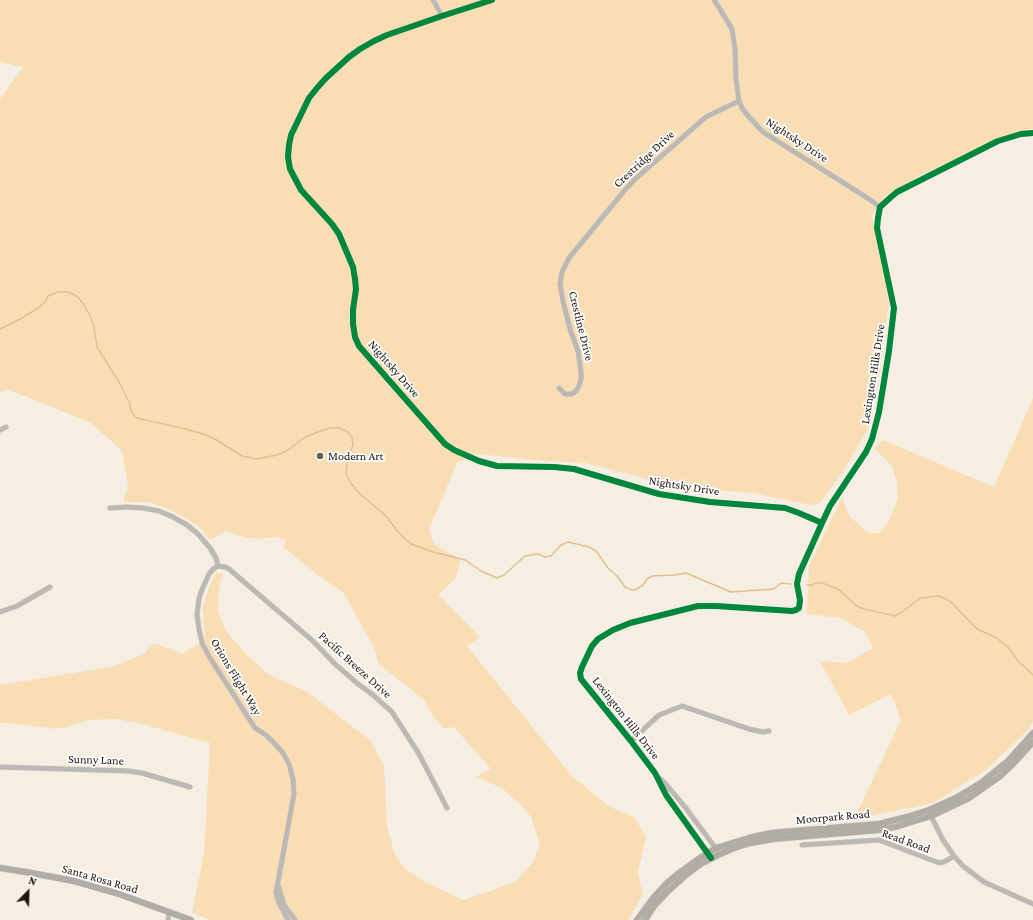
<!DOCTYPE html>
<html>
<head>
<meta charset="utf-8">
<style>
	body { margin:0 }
	#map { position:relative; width:1033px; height:920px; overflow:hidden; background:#f6eee2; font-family:"Crimson Pro",serif }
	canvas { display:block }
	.north { position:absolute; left:8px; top:872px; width:40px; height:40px; -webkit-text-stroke:3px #fff; paint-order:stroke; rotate:23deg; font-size:11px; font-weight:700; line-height:16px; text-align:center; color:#1c160c }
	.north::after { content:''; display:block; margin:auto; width:14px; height:18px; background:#1c160c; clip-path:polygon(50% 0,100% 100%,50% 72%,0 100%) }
</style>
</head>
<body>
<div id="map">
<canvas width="1033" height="920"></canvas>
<div class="north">N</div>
</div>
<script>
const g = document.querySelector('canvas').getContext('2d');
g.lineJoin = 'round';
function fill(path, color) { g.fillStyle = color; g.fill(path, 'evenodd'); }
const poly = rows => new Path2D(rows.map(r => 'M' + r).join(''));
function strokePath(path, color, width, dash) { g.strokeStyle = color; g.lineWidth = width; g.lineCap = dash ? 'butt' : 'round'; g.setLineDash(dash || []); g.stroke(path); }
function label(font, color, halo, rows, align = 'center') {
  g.font = font + ' "Crimson Pro",serif'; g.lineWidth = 3.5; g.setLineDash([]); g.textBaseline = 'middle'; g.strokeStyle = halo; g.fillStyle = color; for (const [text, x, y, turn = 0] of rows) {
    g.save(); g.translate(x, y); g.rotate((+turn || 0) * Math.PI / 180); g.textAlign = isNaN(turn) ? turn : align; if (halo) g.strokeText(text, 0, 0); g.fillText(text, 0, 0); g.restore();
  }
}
const green = poly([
	[0,0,1033,0,1033,129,1007,135,917,177,884,197,872,216,889,301,879,377,868,429,844,470,820,503,811,505,752,493,683,488,585,463,533,460,477,454,457,463,429,529,434,544,461,560,455,579,438,595,480,637,467,646,572,776,610,807,634,817,646,837,638,872,643,895,628,920,211,920,192,913,204,854,210,743,138,723,116,719,91,720,57,729,8,723,0,723,0,685,111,667,144,654,154,643,182,654,205,640,203,607,210,585,216,573,223,573,219,588,218,611,226,631,246,654,269,675,306,691,371,741,384,765,387,826,395,855,406,870,425,882,463,900,493,890,516,881,533,862,540,844,531,817,522,806,502,788,476,777,491,769,454,727,444,729,433,716,424,700,379,664,374,647,343,592,318,575,283,547,286,540,276,537,258,539,244,537,225,531,210,540,199,526,173,511,150,502,123,502,128,486,122,451,91,423,30,398,8,390,0,392,0,99,23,67,0,62],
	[1033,398,1033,722,1029,729,986,770,933,803,854,819,901,720,891,694,849,715,820,661,848,663,873,648,865,632,841,618,807,614,809,566,842,497,849,516,869,533,880,533,889,521,898,498,897,483,892,466,875,449,883,440,994,487]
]);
const stream = poly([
	[0,329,22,318,38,308,45,302,48,296,58,292,69,292,78,297,84,305,90,316,94,327,97,347,119,382,129,402,132,413,137,418,186,429,203,434,215,439,242,456,256,459,277,455,287,451,305,437,318,432,330,428,340,428,348,432,352,437,353,445,348,456,346,474,350,482,359,493,386,516,399,533,411,544,433,552,465,560,481,571,497,578,504,575,525,556,538,554,545,557,551,556,561,545,568,542,589,547,596,551,608,568,618,577,625,587,632,590,635,590,643,585,647,579,652,576,675,575,686,573,731,592,774,589,781,583,791,584],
	[807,585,812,585,816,583,822,583,838,589,858,607,864,609,895,616,902,612,920,598,939,596,950,601,977,629,995,637,1007,646,1019,662,1033,675]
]);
const street = poly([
	[433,0,442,16],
	[492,0,442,16,387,35,374,41,360,49,349,57,326,78,317,88,309,98,291,135,289,145,288,157,290,169,301,190,332,224,339,234,353,267,355,279,356,289,353,310,353,324,355,337,359,346,387,378,445,444,454,450,479,461,497,466,554,467,574,469,659,494,710,502,785,508,799,513,822,523],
	[714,0,718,6,732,29,735,49,736,79,739,101,742,108,749,117,763,132,869,199,880,207],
	[559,388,565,394,572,394,576,391,579,386,581,379,581,372,578,351,570,329,563,301,560,284,562,272,569,258,624,191,634,180,706,117,739,101],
	[0,430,6,427],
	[110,508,127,507,143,508,159,511,173,517,187,525,198,534,210,548,216,558,218,566],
	[218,566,213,569,209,574,201,592,199,599,197,614,199,629,202,643,210,658,255,728,266,735,275,744,283,753,289,764,293,779,294,794,276,893,279,903,288,920],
	[218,566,225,567,229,569,313,641,335,664,358,684,373,695,392,712,419,754,447,808],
	[0,612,17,606,50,587],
	[631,741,659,715,682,706,749,729,763,732,769,731],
	[0,767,128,771,142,773,190,787],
	[657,776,664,782,685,807,720,854],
	[930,814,943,840,954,856,963,866,984,882,1033,904],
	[802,845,879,840,939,863,944,862,954,856],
	[711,858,666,795,655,773,631,741,581,679,580,673,582,667,592,646,598,639,613,630,630,623,698,606,716,606,792,611,796,610,799,608,800,600,797,584,799,574,822,523,830,506,866,452,872,439,879,412,889,351,894,308,877,228,878,218,880,207,891,197,897,192,998,141,1021,134,1033,133],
	[278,885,284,905,295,920],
	[168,920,169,912]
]);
const secondary = poly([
	[0,868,26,872,74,881,119,894,191,920],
	[637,920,654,897,666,884,679,873,700,858,716,848,749,838,771,833,879,824,907,817,929,810,956,798,981,783,1008,761,1033,733],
	[645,920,654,906,667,892,687,874,702,863,720,854,734,848,750,843,773,839,878,830,895,827,931,816,969,798,999,777,1012,765,1033,742]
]);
const cycleway = poly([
	[492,0,442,16,387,35,374,41,360,49,349,57,326,78,317,88,309,98,291,135,289,145,288,157,290,169,301,190,332,224,339,234,353,267,355,279,356,289,353,310,353,324,355,337,359,346,387,378,445,444,454,450,479,461,497,466,554,467,574,469,659,494,710,502,785,508,799,513,822,523],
	[711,858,666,795,655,773,631,741,581,679,580,673,582,667,592,646,598,639,613,630,630,623,698,606,716,606,792,611,796,610,799,608,800,600,797,584,799,574,822,523,830,506,866,452,872,439,879,412,889,351,894,308,877,228,878,218,880,207,891,197,897,192,998,141,1021,134,1033,133]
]);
const markers = [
	[320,456,4,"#686257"]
];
const streetNames = [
	["Nightsky Drive",797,140,33],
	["Crestridge Drive",644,159,-43],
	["Crestline Drive",581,326,76],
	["Nightsky Drive",394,369,49],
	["Lexington Hills Drive",873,374,-81],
	["Nightsky Drive",684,486,9],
	["Pacific Breeze Drive",355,665,42],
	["Orions Flight Way",236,677,59],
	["Lexington Hills Drive",626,718,52],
	["Sunny Lane",96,760,2],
	["Moorpark Road",833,817,-5],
	["Read Road",906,841,20],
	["Santa Rosa Road",100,879,16]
];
const poiNames = [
	["Modern Art",328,456]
];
fill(green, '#f9deb5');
strokePath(stream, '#e0c08d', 1.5);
strokePath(street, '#d1cbc1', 5.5);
strokePath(secondary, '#d1cbc1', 7);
strokePath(street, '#bcb8b3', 4.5);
strokePath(secondary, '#b1ada6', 6);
strokePath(cycleway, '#00873e', 6);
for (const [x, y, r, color] of markers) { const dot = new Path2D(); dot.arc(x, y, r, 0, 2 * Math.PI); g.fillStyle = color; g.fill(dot); strokePath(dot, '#fff', 1.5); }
label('12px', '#1c160c', '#fff', streetNames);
label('12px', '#1c160c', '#fff', poiNames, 'left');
</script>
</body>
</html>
